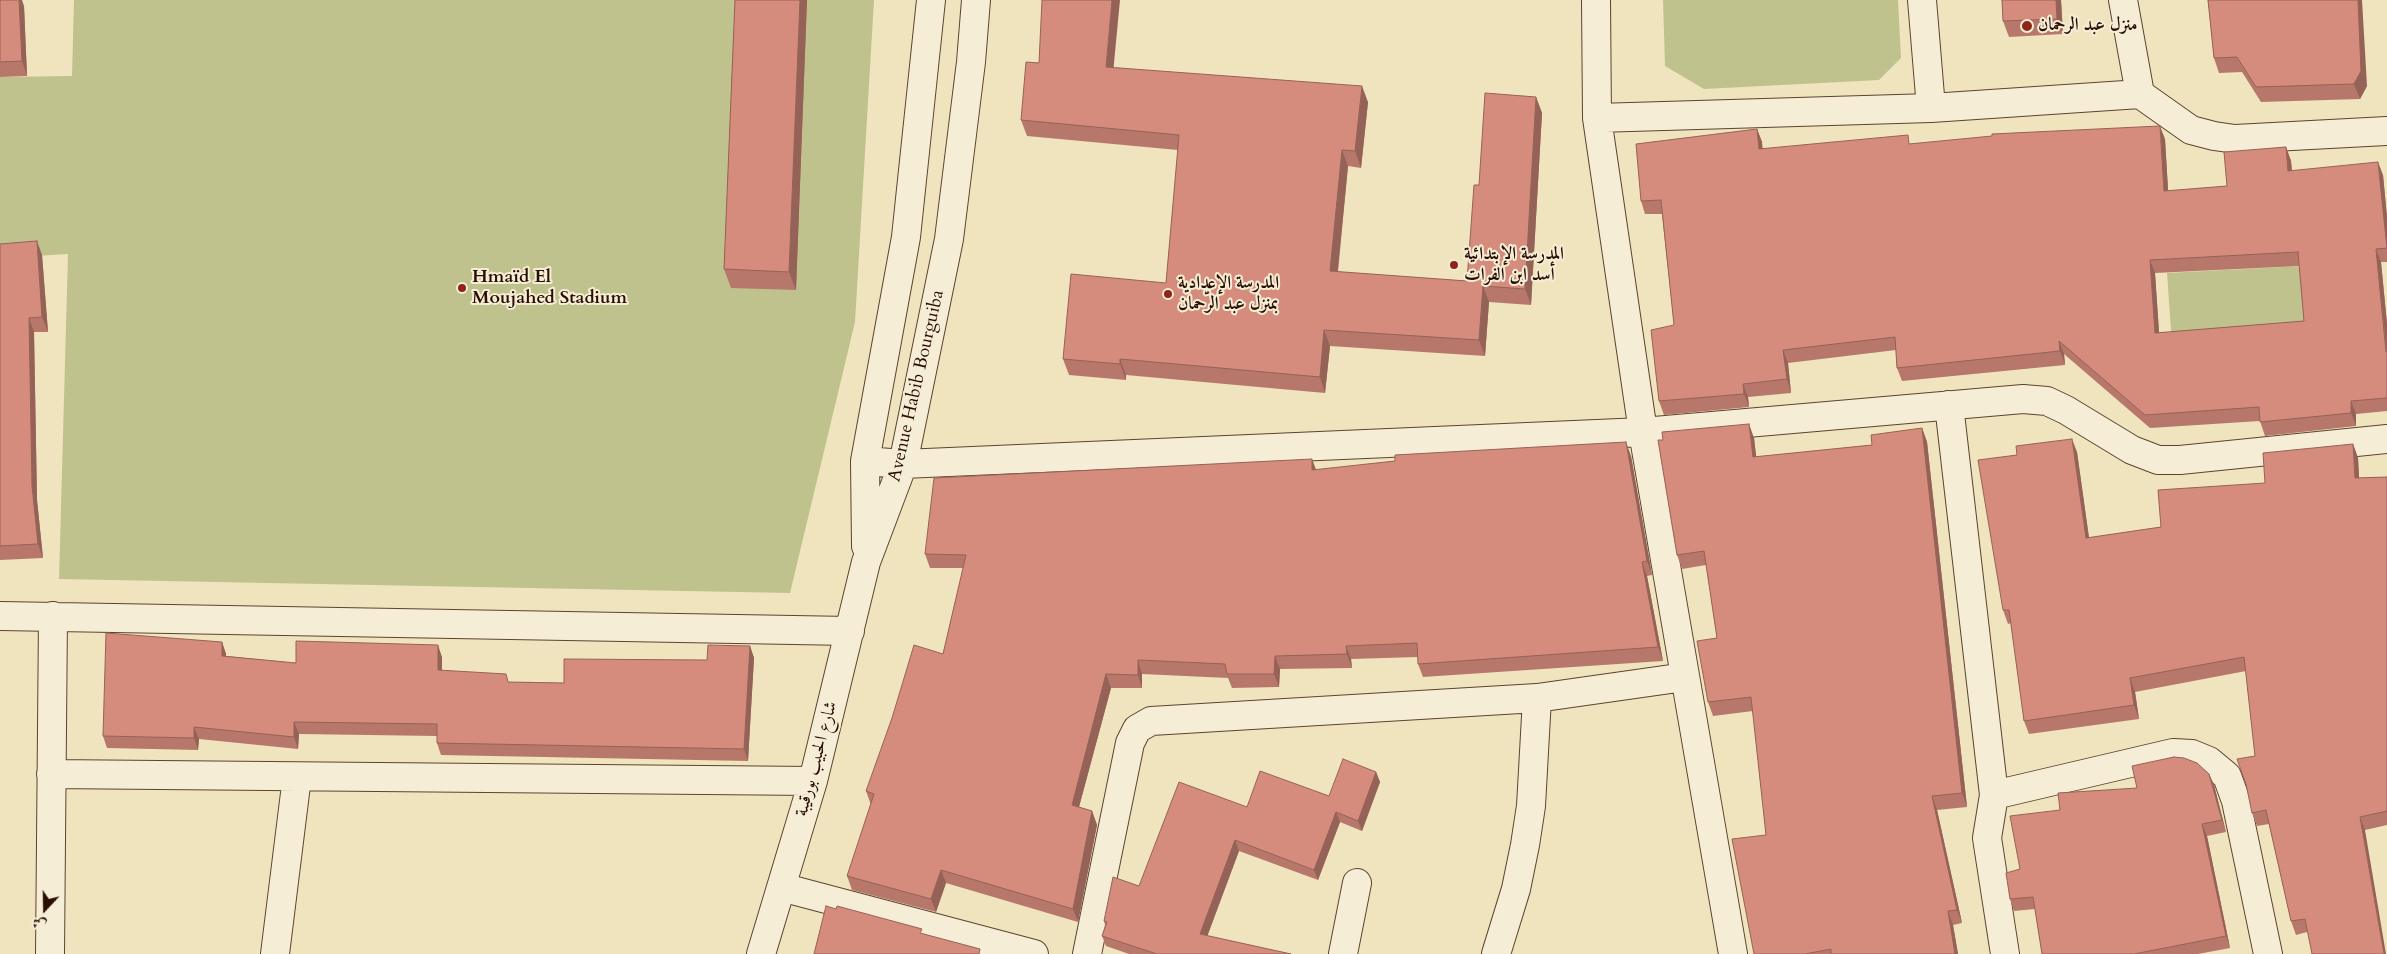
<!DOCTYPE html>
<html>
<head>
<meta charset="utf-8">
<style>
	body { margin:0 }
	#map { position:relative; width:2387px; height:954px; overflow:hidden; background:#f0e4be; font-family:Cardo,Amiri,serif }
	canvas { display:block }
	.north { position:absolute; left:20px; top:884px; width:50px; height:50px; -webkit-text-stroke:4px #f5edd5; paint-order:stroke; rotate:201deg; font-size:14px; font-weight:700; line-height:20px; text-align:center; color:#290e00 }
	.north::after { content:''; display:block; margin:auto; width:18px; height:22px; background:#290e00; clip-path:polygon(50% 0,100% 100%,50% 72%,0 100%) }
</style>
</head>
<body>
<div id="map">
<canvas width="2387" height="954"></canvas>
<div class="north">ش</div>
</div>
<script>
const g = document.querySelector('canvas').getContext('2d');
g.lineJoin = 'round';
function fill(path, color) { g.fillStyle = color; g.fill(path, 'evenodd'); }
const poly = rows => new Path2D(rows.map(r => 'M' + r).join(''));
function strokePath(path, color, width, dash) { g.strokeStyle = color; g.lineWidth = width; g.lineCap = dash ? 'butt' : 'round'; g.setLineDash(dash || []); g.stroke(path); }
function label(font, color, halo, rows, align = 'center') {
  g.font = font + ' Cardo,Amiri,serif'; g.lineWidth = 4; g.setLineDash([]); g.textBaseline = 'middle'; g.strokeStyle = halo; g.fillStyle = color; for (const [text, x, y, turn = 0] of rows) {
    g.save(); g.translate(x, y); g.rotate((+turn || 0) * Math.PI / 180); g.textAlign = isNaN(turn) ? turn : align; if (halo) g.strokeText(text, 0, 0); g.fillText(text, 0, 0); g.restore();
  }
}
const green = poly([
	[74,0,874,0,855,322,790,593,59,579,68,254,0,258,0,77,72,76],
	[1663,0,1898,0,1901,58,1879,80,1704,89,1665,66],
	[2303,266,2308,334,2172,345,2167,273]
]);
const minor = poly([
	[1596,0,1597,118,1643,432,1733,954],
	[1922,0,1931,108],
	[2123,0,2140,94],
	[1597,118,1931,108,2140,94,2191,130,2214,136,2235,139,2387,131],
	[1949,405,1994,795,1987,838,2005,954],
	[865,461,903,464,1643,432,2023,399,2047,401,2066,410,2132,450,2158,460,2180,460,2387,439],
	[866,546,865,461,906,237,931,0],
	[0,616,850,631],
	[51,774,813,781],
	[1994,795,2173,753,2192,754,2209,761,2227,776,2236,801,2268,954],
	[781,887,1034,954],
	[50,954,53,616],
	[275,954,297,777],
	[761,954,813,781,866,562,903,464,949,239,971,62,976,0],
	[1087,954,1130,743,1137,729,1151,721,1537,698,1685,677],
	[1343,954,1357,883],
	[1496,954,1516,889,1525,845,1531,806,1537,698]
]);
const wall = poly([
	[0,0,24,6,27,76,0,77],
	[735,0,807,0,796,290,731,288,724,269],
	[2002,0,2061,0,2063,34,2009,37,2003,21],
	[2208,0,2367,86,2360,99,2261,102,2242,72,2219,73,2214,58],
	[1113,68,1368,102,1361,168,1348,166,1338,272,1467,281,1479,185,1536,97,1542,113,1531,305,1489,302,1485,356,1330,346,1325,393,1126,375,1126,380,1069,375,1063,359,1166,283,1178,150,1027,136,1021,120],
	[1757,129,1762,142,1762,149,1911,144,2165,139,2168,191,2227,186,2286,147,2291,161,2292,171,2383,175,2387,217,2387,262,2381,262,2387,324,2387,411,2356,414,2356,426,2265,436,2260,421,2150,428,2064,354,2065,365,1902,381,1897,368,1896,350,1788,363,1791,393,1748,397,1749,407,1664,415,1659,401,1674,325,1662,214,1645,214,1641,201],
	[2299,266,2304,321,2159,333,2155,273],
	[0,244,42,255,48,332,34,332,37,500,43,558,0,560],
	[1922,428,1927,442,1967,807,1937,810,1962,923,1953,925,1958,954,1754,954,1766,835,1753,711,1713,716,1708,702,1717,638,1706,565,1682,569,1677,555,1754,438,1756,457,1872,445],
	[2353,444,2358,458,2359,478,2387,477,2387,825,2365,830,2307,932,2296,935,2291,921,2269,824,2257,826,2252,813,2255,756,2246,671,2135,692,2139,719,2029,734,2024,721,2011,623,2008,624,2003,610,2077,452,2089,538,2161,527,2265,483],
	[1631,456,1652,575,1647,576,1663,661,1423,677,1418,664,1418,657,1351,659,1352,668,1280,669,1279,687,1232,688,1228,678,1142,674,1142,688,1111,688,1079,807,1092,811,1097,825,1078,922,946,883,936,912,852,890,847,876,871,805,866,791,943,654,963,568,930,568,925,554,1316,470],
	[222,642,226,654,226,656,296,663,442,657,442,671,509,682,564,683,707,660,750,646,754,658,748,761,441,755,437,743,437,736,299,734,298,749,199,739,198,750,107,748,103,736],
	[1376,772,1380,782,1362,831,1340,822,1318,880,1239,851,1207,936,1291,954,1129,954,1106,946,1102,936,1105,925,1104,921,1139,886,1247,807,1329,796],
	[2209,774,2214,785,2226,832,2207,836,2230,948,2198,954,2042,954,2035,909,2014,911,2010,899,2020,869,2060,810,2137,788]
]);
const shadedWall = poly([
	[19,0,22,0,24,6,27,76,22,61],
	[800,0,807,0,796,290,789,272],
	[1112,0,1120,0,1112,84,1106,67],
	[2056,0,2061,0,2063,34,2057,19],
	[2358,0,2362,0,2367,86,2360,99,2354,84],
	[1362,86,1368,102,1361,168,1355,151],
	[1536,97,1542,113,1531,305,1525,289],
	[2160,126,2165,139,2169,205,2164,191],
	[1757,129,1762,142,1764,162,1759,149],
	[2286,147,2291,161,2293,185,2288,171],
	[1342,150,1348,166,1336,287,1330,271],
	[2378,162,2383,175,2387,217,2387,249],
	[37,241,42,255,48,332,42,317],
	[2376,249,2381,262,2387,324,2387,354],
	[2150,260,2155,273,2160,346,2155,333],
	[1483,286,1489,302,1485,356,1479,340],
	[29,318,34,332,37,500,43,558,38,544,32,486],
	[1324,330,1330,346,1325,393,1320,377],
	[2059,341,2064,354,2065,365,2060,351],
	[1783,350,1788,363,1791,393,1787,379],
	[1120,359,1126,375,1126,380,1120,364],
	[1743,384,1748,397,1749,407,1744,394],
	[2351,401,2356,414,2356,426,2351,413],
	[1749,424,1754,438,1758,471,1753,457],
	[1922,428,1927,442,1967,807,1962,793],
	[2072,439,2077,452,2091,552,2086,538],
	[1626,442,1631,456,1652,575,1647,561],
	[2353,444,2358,458,2360,492,2355,478],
	[1312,459,1317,472,1312,470],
	[1642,562,1647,576,1663,661,1658,647],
	[222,642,226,654,226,668,222,656],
	[438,645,442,657,442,682,438,670],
	[750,646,754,658,748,761,744,749],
	[1346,646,1351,659,1352,668,1347,654],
	[1275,656,1280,669,1279,687,1274,674],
	[1138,660,1142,674,1142,688,1138,675],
	[1106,674,1111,688,1076,818,1072,805],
	[2130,678,2135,692,2139,719,2134,705],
	[294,722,299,734,298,749,294,737],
	[194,727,199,739,198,750,194,738],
	[1376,772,1380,782,1362,831,1358,821],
	[2209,774,2214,785,2226,832,2222,820],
	[1932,796,1937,810,1962,923,1957,910],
	[1092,811,1097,825,1078,922,1073,909],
	[1336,812,1340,822,1318,880,1314,870],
	[2360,817,2365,830,2386,954,2384,954],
	[2202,824,2207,836,2230,948,2226,936],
	[1235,840,1239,851,1204,945,1200,934],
	[941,870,946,883,936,912,931,899],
	[1948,911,1953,925,1958,954,1955,954]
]);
const building = poly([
	[0,0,19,0,22,61,0,62,0,0],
	[735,0,800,0,789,272,724,269,735,0],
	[1042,0,1112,0,1106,67,1362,86,1355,151,1342,150,1330,271,1467,281,1474,185,1479,185,1485,93,1536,97,1525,289,1483,286,1479,340,1324,330,1320,377,1120,359,1120,364,1063,359,1071,274,1166,283,1179,135,1021,120,1026,62,1039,63,1042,0],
	[2002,0,2056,0,2057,19,2003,21,2002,0],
	[2208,0,2358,0,2361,71,2354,84,2256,87,2237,57,2214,58,2208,0],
	[2160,126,2164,191,2227,186,2224,152,2286,147,2288,171,2378,162,2387,248,2376,249,2386,352,2387,352,2387,398,2351,401,2351,413,2260,422,2259,407,2145,415,2059,341,2060,351,1897,368,1895,337,1783,350,1787,379,1743,384,1744,394,1659,401,1651,330,1674,325,1661,200,1641,201,1636,144,1757,129,1759,149,1908,135,1909,144,1992,136,1992,134,2160,126],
	[2298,252,2304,321,2155,333,2150,260,2298,252],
	[37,241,42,317,29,318,32,486,38,544,0,546,0,244,37,241],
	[1749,424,1753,457,1872,445,1871,435,1922,428,1962,793,1932,796,1957,910,1948,911,1955,954,1831,954,1831,949,1805,954,1754,954,1732,839,1766,835,1751,697,1708,702,1697,641,1717,638,1704,551,1677,555,1658,440,1663,440,1662,432,1749,424],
	[2072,439,2086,538,2161,527,2158,490,2265,483,2263,453,2353,444,2355,478,2387,477,2387,811,2360,817,2384,954,2312,954,2305,919,2291,921,2266,810,2252,813,2246,784,2237,759,2255,756,2244,657,2130,678,2134,705,2024,721,2009,610,2003,610,1978,460,2017,455,2016,446,2072,439],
	[1626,442,1647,561,1642,562,1658,647,1418,664,1417,643,1346,646,1347,654,1275,656,1274,674,1227,674,1225,664,1138,660,1138,675,1106,674,1072,805,1092,811,1073,909,941,870,931,899,847,876,874,794,866,791,892,718,914,645,943,654,966,555,925,554,934,478,1312,459,1312,470,1395,461,1395,455,1626,442],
	[106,633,222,642,222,656,296,663,296,641,438,645,438,670,506,674,508,682,564,683,564,659,707,660,708,645,750,646,744,749,437,743,437,724,294,722,294,737,194,727,194,738,103,736,106,633],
	[2174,757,2184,758,2197,763,2209,774,2222,820,2202,824,2226,936,2134,954,2042,954,2033,897,2010,899,2006,873,2020,869,2010,816,2060,810,2058,793,2137,788,2132,766,2174,757],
	[1343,759,1376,772,1358,821,1336,812,1314,870,1235,840,1200,934,1291,954,1157,954,1102,936,1107,922,1104,921,1113,877,1139,886,1179,782,1247,807,1260,771,1329,796,1343,759],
	[826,906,836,909,837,906,922,929,920,933,980,949,979,954,814,954,826,906]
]);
const markers = [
	[2027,26,6,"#8f2418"],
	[1454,265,5,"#8f2418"],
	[462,288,5,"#8f2418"],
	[1168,294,5,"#8f2418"]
];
const poiNames = [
	["منزل عبد الرحمان",2038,26],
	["المدرسة الإبتدائية",1464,255],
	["أسد ابن الفرات",1464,276],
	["Hmaïd El",472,278],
	["Moujahed Stadium",472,299],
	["المدرسة الإعدادية",1178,284],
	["بمنزل عبد الرّحمان",1178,305]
];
const streetNames = [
	["Avenue Habib Bourguiba",917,386,-77],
	["شارع الحبيب بورقيبة",817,759,-75]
];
fill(green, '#c0c28d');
strokePath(minor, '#5b4430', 30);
strokePath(minor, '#f5edd5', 28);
fill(wall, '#b7786b');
fill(shadedWall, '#956257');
fill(building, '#d58c7c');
strokePath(building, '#956257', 1);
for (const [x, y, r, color] of markers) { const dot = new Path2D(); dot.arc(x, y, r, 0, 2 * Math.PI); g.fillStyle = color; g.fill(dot); strokePath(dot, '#f5edd5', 2); }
label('bold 18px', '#290e00', '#f5edd5', poiNames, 'left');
label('18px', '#290e00', '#f5edd5', streetNames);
</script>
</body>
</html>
